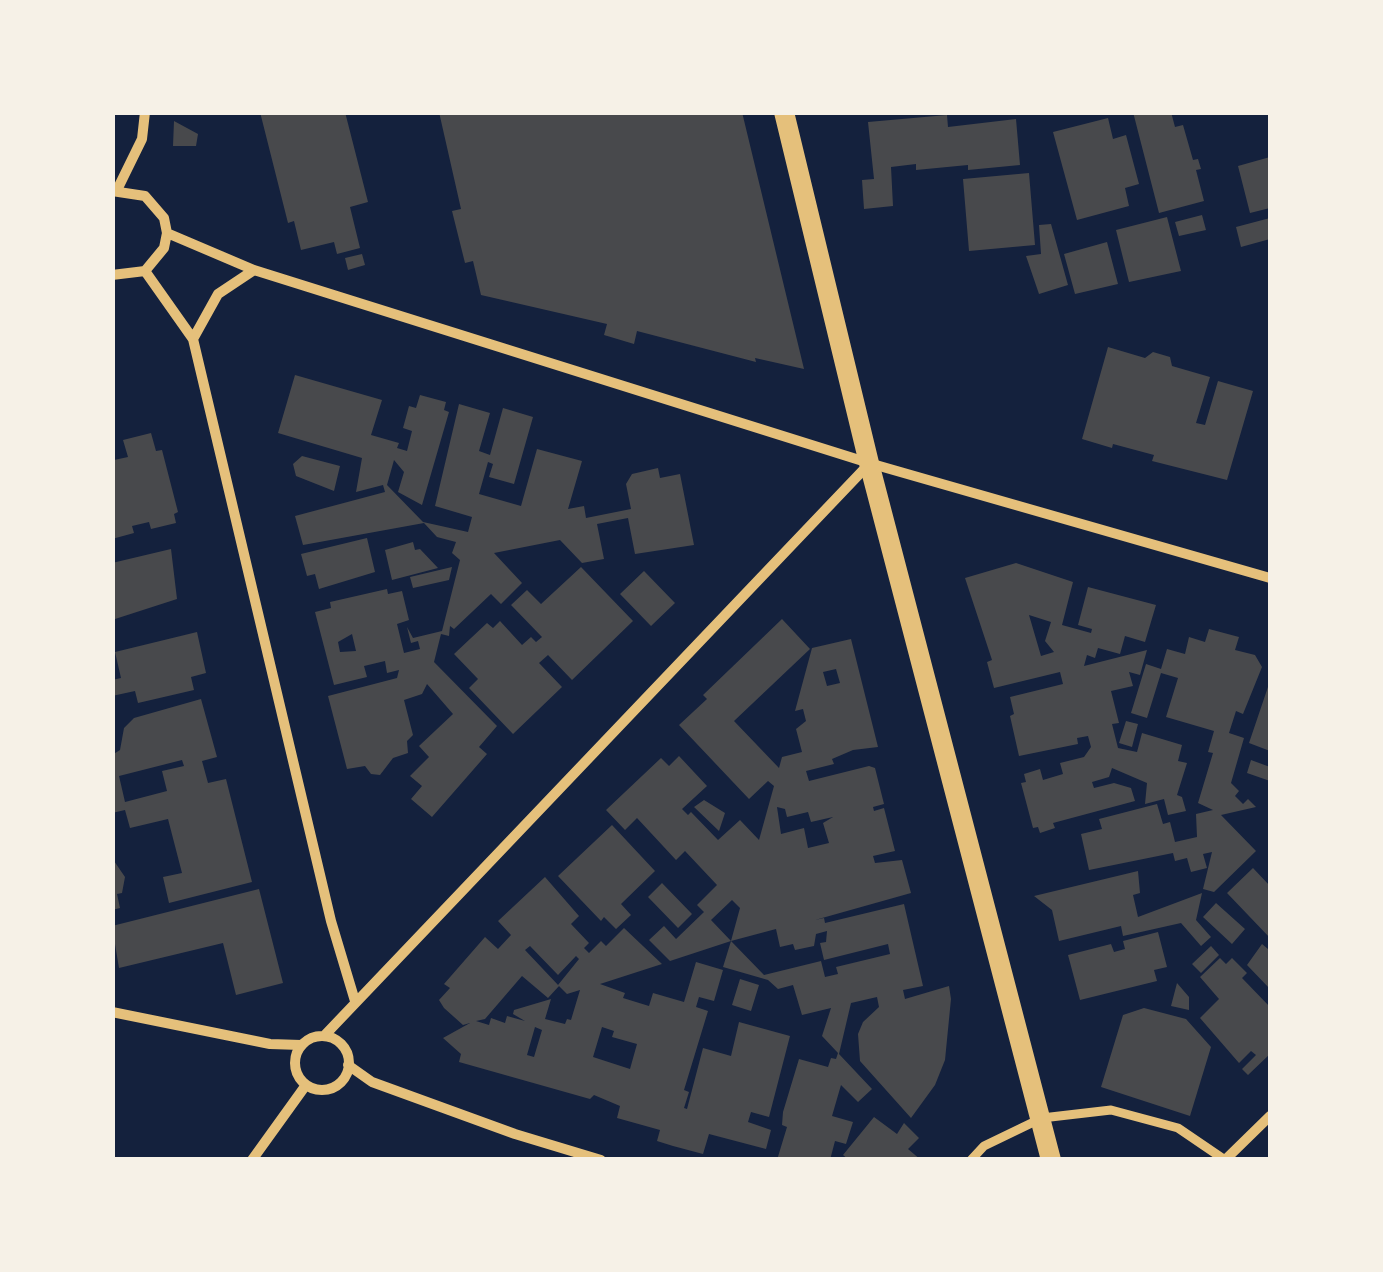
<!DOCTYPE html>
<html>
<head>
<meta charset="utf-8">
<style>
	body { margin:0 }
	#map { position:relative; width:1383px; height:1272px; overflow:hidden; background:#14213d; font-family:Quicksand,sans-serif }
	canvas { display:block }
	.frame { position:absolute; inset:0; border:115px solid #f6f1e7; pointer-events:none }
</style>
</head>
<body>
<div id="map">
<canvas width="1383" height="1272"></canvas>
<div class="frame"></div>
</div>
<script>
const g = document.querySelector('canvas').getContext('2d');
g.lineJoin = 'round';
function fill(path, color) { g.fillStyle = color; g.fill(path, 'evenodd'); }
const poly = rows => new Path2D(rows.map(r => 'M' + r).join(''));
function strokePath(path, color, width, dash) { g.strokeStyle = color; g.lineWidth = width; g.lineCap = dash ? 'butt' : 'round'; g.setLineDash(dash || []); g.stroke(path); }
const building = poly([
	[260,112,345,112,368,202,350,207,360,248,337,254,334,242,301,250,294,221,288,223],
	[439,112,742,112,804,369,755,358,756,362,637,331,634,344,604,335,607,324,481,295,473,261,465,263,452,211,461,209],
	[1133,112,1171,112,1175,127,1183,125,1193,160,1198,159,1201,169,1196,170,1204,201,1159,213],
	[947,115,948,127,1016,119,1020,165,968,170,968,165,916,170,916,164,891,167,893,206,864,209,862,180,874,179,868,122],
	[1108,118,1113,139,1126,135,1139,184,1125,188,1129,206,1077,220,1053,132],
	[174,121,198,134,196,146,173,146],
	[1270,157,1270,208,1250,213,1238,166],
	[1029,173,1035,245,969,251,963,179],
	[1202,215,1206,230,1179,236,1175,222],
	[1167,217,1181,271,1129,282,1116,230],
	[1270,218,1270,239,1241,247,1236,227],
	[1051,224,1068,285,1039,294,1026,256,1041,254,1039,225],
	[1107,242,1118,284,1075,294,1064,254],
	[362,254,365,265,348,270,345,258],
	[1108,347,1145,358,1153,352,1170,357,1172,366,1210,377,1196,423,1205,425,1218,381,1253,391,1227,480,1152,461,1154,455,1113,444,1112,448,1082,439],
	[295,375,382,400,371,435,399,443,397,448,407,451,412,431,403,428,409,406,416,408,420,395,446,402,444,410,449,412,422,505,398,492,404,472,394,460,387,485,423,522,468,532,472,517,435,506,459,404,490,413,479,451,490,455,503,408,533,417,514,484,489,477,493,464,488,462,479,494,521,506,537,449,582,461,568,509,584,506,586,518,631,509,626,484,632,474,658,468,660,478,680,474,694,545,635,554,628,518,597,524,604,559,582,563,560,540,494,553,522,583,501,604,491,594,454,629,450,626,449,636,441,634,434,662,497,726,479,747,487,754,432,817,411,799,422,786,410,776,429,757,419,746,453,714,427,684,422,694,404,700,413,735,407,741,408,753,393,758,380,775,371,774,365,766,347,769,328,696,397,678,399,670,387,673,385,661,364,666,367,677,334,685,315,612,331,608,330,602,387,589,388,594,402,591,409,620,397,624,404,653,420,649,418,641,411,643,407,627,413,638,442,631,460,560,452,553,456,542,437,537,424,523,303,545,295,516,385,492,383,485,356,492,362,458,278,433],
	[352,634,356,651,340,652,338,642],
	[151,433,156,451,162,450,178,512,174,514,176,523,151,529,149,522,132,526,134,533,112,539,114,460,128,457,123,440],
	[302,456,340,466,334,491,296,476,293,464],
	[367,538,375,572,319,589,315,574,307,576,301,554],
	[413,542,415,550,420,549,438,568,392,580,385,550],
	[171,549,177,599,112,620,112,563],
	[1016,563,1073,582,1062,625,1091,633,1092,629,1078,625,1088,587,1156,605,1145,642,1125,636,1120,654,1098,648,1095,658,1087,655,1084,666,1147,650,1140,675,1129,672,1133,686,1111,691,1119,723,1112,724,1118,748,1137,752,1142,733,1182,745,1178,761,1187,763,1177,795,1182,797,1186,811,1168,815,1164,799,1145,804,1147,783,1112,768,1109,777,1092,782,1094,788,1114,783,1131,788,1135,801,1053,823,1055,828,1040,833,1038,827,1033,828,1021,783,1026,782,1024,774,1040,769,1043,780,1063,774,1060,763,1084,757,1091,747,1088,736,1077,738,1078,744,1019,756,1010,716,1014,714,1010,697,1063,684,1060,672,994,688,987,662,992,660,965,578],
	[1029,615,1051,622,1045,641,1054,652,1041,656],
	[452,567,449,580,413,588,410,577],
	[581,567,633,621,572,680,548,655,539,663,562,687,513,734,469,688,478,679,454,654,487,623,493,628,500,621,522,645,531,637,536,642,542,637,511,605,527,590,541,604],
	[644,571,675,603,651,626,620,594],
	[782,619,810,649,734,721,779,768,782,757,802,752,796,729,806,721,803,709,795,711,812,648,851,639,878,747,853,750,832,759,834,764,806,771,809,781,869,766,875,768,884,804,873,807,874,811,884,808,895,851,873,856,875,863,902,860,911,893,815,920,824,918,825,923,904,904,923,986,903,990,905,999,949,986,951,999,945,1060,935,1085,911,1118,860,1061,858,1034,863,1022,879,1007,877,997,851,1003,839,1054,872,1089,858,1102,841,1085,832,1116,853,1122,846,1144,835,1141,830,1160,777,1160,787,1127,782,1125,783,1112,799,1059,828,1067,831,1058,836,1059,838,1053,822,1036,831,1008,802,1015,793,985,778,989,768,980,723,967,731,941,764,975,821,961,825,977,838,974,836,967,890,954,888,944,824,960,820,943,826,942,827,931,816,934,814,946,795,950,793,944,780,947,776,929,731,941,740,908,732,900,711,920,731,941,670,961,649,940,664,926,676,939,704,912,697,905,717,885,685,851,676,860,637,818,625,830,606,810,661,758,669,766,679,756,707,786,682,809,688,815,691,812,718,840,740,820,759,840,774,786,768,781,749,799,679,725,707,699,703,695],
	[836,669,840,683,827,686,823,672],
	[777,807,785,809,787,817,808,812,811,822,833,817,823,823,829,843,808,848,804,828,781,834],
	[1209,629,1239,637,1235,650,1255,655,1262,667,1243,714,1236,711,1229,733,1244,738,1231,783,1239,791,1235,796,1243,804,1248,799,1256,807,1221,815,1256,851,1214,892,1203,889,1212,852,1203,854,1207,868,1191,872,1187,858,1175,861,1173,853,1089,870,1081,834,1102,829,1099,819,1157,804,1163,824,1170,822,1175,842,1197,837,1196,814,1213,810,1198,803,1213,753,1208,752,1214,731,1166,717,1178,678,1161,673,1147,718,1131,713,1146,664,1161,669,1167,649,1185,654,1189,637,1205,642],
	[197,632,206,673,191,677,194,690,138,703,135,691,112,696,112,680,121,678,115,652],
	[1270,681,1270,751,1249,743],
	[201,699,217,757,202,761,208,783,226,779,252,882,169,903,163,877,182,873,168,819,130,828,125,810,112,813,112,755,120,750,124,728,134,718],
	[182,760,184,766,162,771,167,791,125,802,119,776],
	[1126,721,1138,724,1132,747,1119,743],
	[1251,760,1270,767,1270,781,1247,773],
	[704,800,725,813,719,831,694,807],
	[612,825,655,871,621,904,631,915,616,929,604,917,601,921,558,876],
	[112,858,125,877,122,893,117,894,120,908,112,910],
	[1253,868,1270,886,1270,938,1227,893],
	[1138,871,1140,893,1133,895,1138,917,1202,893,1196,920,1211,937,1201,946,1181,923,1123,936,1121,926,1059,941,1052,910,1034,896],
	[545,877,579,916,571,924,589,943,584,948,589,953,601,941,606,946,624,928,662,964,600,984,625,993,623,998,649,1006,653,993,684,1002,696,962,723,970,714,1001,699,997,696,1007,708,1011,684,1090,689,1092,684,1108,687,1109,703,1048,731,1056,739,1022,790,1036,769,1117,751,1112,748,1122,771,1130,766,1149,709,1134,703,1154,673,1146,657,1141,660,1130,617,1118,620,1106,594,1095,590,1099,459,1062,461,1054,443,1038,470,1023,463,1025,444,1008,439,1000,450,988,444,984,485,937,498,949,511,935,498,921],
	[530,946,558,975,576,956,579,959,558,985,567,994,580,990,571,1020,567,1019,565,1024,545,1019,551,999,514,1010,513,1014,525,1021,507,1016,505,1023,491,1018,489,1025,476,1021,485,1019,522,976,548,998,559,986,525,950],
	[535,1027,542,1030,534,1057,527,1055],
	[602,1027,614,1031,612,1037,637,1044,630,1069,593,1057],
	[662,883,692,914,678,928,648,897],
	[259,889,283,983,236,995,223,943,119,968,112,926],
	[1216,903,1245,929,1232,944,1203,917],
	[1158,932,1167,967,1154,970,1157,981,1080,1000,1068,955,1111,944,1114,952,1125,949,1123,941],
	[1262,944,1268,949,1270,947,1270,989,1247,965],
	[1211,946,1219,955,1201,973,1192,964],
	[1220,958,1226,964,1232,958,1247,973,1242,978,1270,1007,1270,1054,1248,1075,1242,1069,1256,1055,1251,1051,1239,1063,1200,1018,1219,999,1200,977],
	[740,979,759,985,751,1011,732,1005],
	[1177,983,1189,997,1189,1010,1171,1006],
	[1144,1008,1186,1019,1211,1047,1190,1116,1101,1087,1123,1015],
	[874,1117,897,1134,904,1123,919,1138,908,1149,921,1160,849,1160,843,1155]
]);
const pedestrian = poly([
	[971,1160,984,1146,1042,1118,1111,1110,1178,1128,1225,1160]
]);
const minor = poly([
	[117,190,142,139,145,112],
	[112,191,145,196,164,218,167,233,164,248,145,271,112,275],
	[167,233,254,270,869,463,1270,578],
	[145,271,193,339,331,921,355,1001],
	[193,339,218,294,254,270],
	[112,1012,270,1044,301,1045],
	[324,1036,869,464],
	'295 1063a27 27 0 1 1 54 0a27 27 0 1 1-54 0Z',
	[348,1065,372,1082,515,1134,601,1160],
	[252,1160,306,1085],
	[1225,1160,1270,1116]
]);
const secondary = poly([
	[784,112,869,463,1051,1160]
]);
fill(building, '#48494c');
strokePath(pedestrian, '#e5c07b', 9);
strokePath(minor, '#e5c07b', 10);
strokePath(secondary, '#e5c07b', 20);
</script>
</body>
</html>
